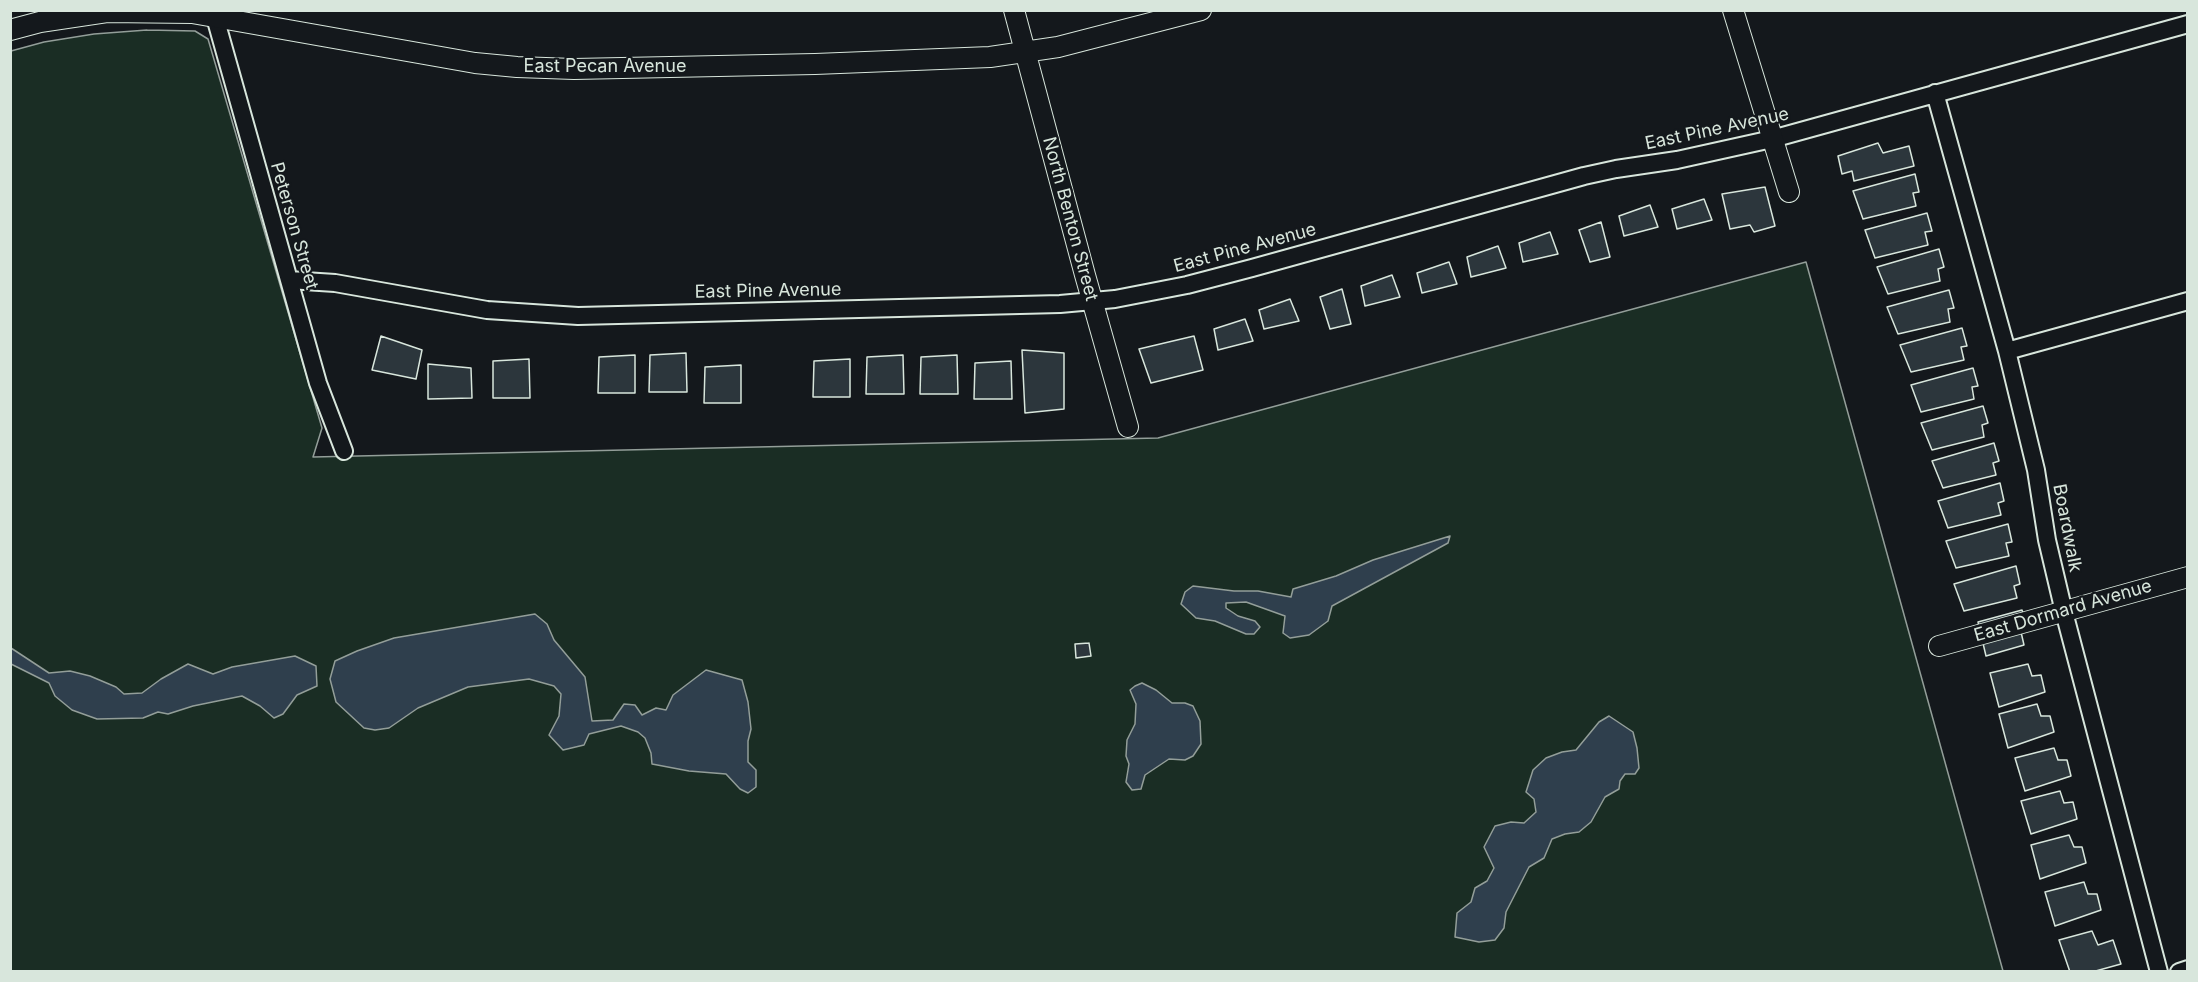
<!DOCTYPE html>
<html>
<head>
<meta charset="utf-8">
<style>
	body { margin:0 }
	#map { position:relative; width:2198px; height:982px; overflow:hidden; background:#14181c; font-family:Inter,sans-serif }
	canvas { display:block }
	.frame { position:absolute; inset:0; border:12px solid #d8e6dc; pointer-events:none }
</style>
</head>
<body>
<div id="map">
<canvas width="2198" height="982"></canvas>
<div class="frame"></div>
</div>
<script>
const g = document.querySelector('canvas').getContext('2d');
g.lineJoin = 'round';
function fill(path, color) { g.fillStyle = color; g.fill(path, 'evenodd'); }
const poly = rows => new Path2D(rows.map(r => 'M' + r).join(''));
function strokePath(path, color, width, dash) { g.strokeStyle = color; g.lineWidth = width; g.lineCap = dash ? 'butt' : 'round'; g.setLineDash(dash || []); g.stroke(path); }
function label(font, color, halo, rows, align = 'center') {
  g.font = font + ' Inter,sans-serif'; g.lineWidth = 4.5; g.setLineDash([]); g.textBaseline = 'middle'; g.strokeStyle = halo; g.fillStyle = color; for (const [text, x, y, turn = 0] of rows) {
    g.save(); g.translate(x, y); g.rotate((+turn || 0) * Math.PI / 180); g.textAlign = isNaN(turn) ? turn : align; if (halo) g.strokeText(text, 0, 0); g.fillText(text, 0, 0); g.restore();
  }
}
const green = poly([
	[147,30,195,31,208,39,322,428,313,457,1158,438,1806,262,2003,971,11,972,11,51,44,42,94,34,147,30]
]);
const water = poly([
	[1450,536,1448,543,1332,606,1328,621,1309,635,1290,638,1283,633,1285,616,1246,602,1226,603,1226,608,1238,616,1255,621,1260,627,1254,634,1246,634,1215,621,1196,618,1181,604,1185,592,1193,586,1234,591,1258,591,1291,597,1293,589,1336,576,1373,560,1450,536],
	[535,614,547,624,554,640,585,677,592,721,613,720,624,704,635,705,642,715,656,708,666,710,673,695,706,670,742,680,748,702,751,729,748,741,748,762,756,770,756,787,748,793,740,789,726,774,689,771,652,764,651,753,645,738,638,732,621,726,589,734,584,745,563,750,549,735,559,716,561,694,554,686,529,679,468,687,418,708,389,728,375,730,364,728,336,702,330,679,335,661,357,651,394,638,535,614],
	[11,648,49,673,70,671,90,676,116,687,124,694,142,693,161,679,188,664,213,674,232,667,295,656,316,666,317,686,297,695,283,714,274,718,260,706,242,696,193,706,168,714,158,712,143,718,97,719,72,710,55,696,49,683,11,664,11,648],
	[1142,683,1156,690,1172,703,1185,703,1193,706,1200,721,1201,744,1193,756,1185,760,1169,759,1145,775,1141,789,1132,790,1126,782,1129,764,1126,756,1127,740,1135,724,1136,704,1130,690,1135,686,1142,683],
	[1609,716,1633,732,1637,748,1639,768,1635,774,1625,774,1620,781,1619,789,1605,797,1591,822,1579,832,1565,834,1552,839,1544,858,1529,867,1506,912,1504,928,1495,940,1479,942,1455,937,1457,913,1471,902,1475,888,1487,881,1494,868,1484,847,1495,826,1511,822,1524,823,1536,812,1534,799,1526,792,1533,770,1546,758,1562,752,1576,750,1599,722,1609,716]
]);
const building = poly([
	[1878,143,1883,153,1909,146,1914,166,1854,181,1852,171,1842,174,1838,156,1878,143],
	[1915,174,1919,192,1913,193,1916,206,1863,219,1853,191,1915,174],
	[1765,187,1775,226,1754,232,1750,225,1730,229,1722,194,1765,187],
	[1704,199,1712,220,1677,229,1672,209,1704,199],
	[1650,205,1658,227,1624,236,1619,216,1650,205],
	[1927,213,1932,231,1925,232,1928,245,1875,258,1865,230,1927,213],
	[1601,222,1610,257,1590,262,1579,230,1601,222],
	[1550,232,1558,254,1523,262,1519,243,1550,232],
	[1498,246,1506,268,1471,277,1467,257,1498,246],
	[1939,249,1944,267,1938,269,1940,281,1888,294,1877,267,1939,249],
	[1449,262,1457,284,1422,293,1417,273,1449,262],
	[1392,275,1400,297,1365,306,1361,286,1392,275],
	[1342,289,1351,324,1330,329,1320,297,1342,289],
	[1949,290,1954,308,1948,309,1950,322,1898,334,1887,307,1949,290],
	[1290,299,1299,321,1264,329,1259,310,1290,299],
	[1245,319,1253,341,1218,350,1214,329,1245,319],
	[1962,328,1967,346,1961,347,1964,360,1911,372,1900,345,1962,328],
	[381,336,422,350,416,379,372,370,381,336],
	[1194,336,1203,370,1151,383,1139,349,1194,336],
	[1022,350,1064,353,1064,409,1025,413,1022,350],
	[686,353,687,392,649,392,650,355,686,353],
	[635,355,635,393,598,393,599,357,635,355],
	[903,355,904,394,866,394,867,357,903,355],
	[957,355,958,394,920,394,921,357,957,355],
	[529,359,530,398,493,398,493,361,529,359],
	[850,359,850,397,813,397,814,361,850,359],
	[1011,361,1012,399,974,399,975,363,1011,361],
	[428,364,471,368,472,398,428,399,428,364],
	[741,365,741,403,704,403,705,367,741,365],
	[1973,368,1978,386,1972,387,1974,399,1921,412,1911,385,1973,368],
	[1983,406,1988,423,1982,425,1984,437,1932,450,1921,423,1983,406],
	[1994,443,1999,461,1993,463,1996,475,1943,488,1932,461,1994,443],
	[2000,483,2004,501,1998,503,2001,515,1948,528,1938,501,2000,483],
	[2008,524,2012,542,2006,543,2009,556,1956,568,1946,541,2008,524],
	[2016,566,2020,584,2014,586,2017,598,1964,611,1954,584,2016,566],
	[2022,610,2028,631,2021,632,2024,645,1986,656,1978,622,2022,610],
	[1089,643,1091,656,1076,658,1075,644,1089,643],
	[2028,664,2032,676,2041,675,2045,692,1999,707,1990,673,2028,664],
	[2037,704,2041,716,2050,716,2054,732,2008,748,1999,714,2037,704],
	[2054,748,2058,760,2067,760,2071,776,2025,791,2015,758,2054,748],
	[2060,791,2064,803,2073,802,2077,819,2031,834,2021,801,2060,791],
	[2069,835,2074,847,2082,847,2086,863,2040,879,2031,845,2069,835],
	[2084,882,2088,894,2097,894,2101,910,2055,926,2045,892,2084,882],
	[2092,931,2098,945,2113,940,2121,964,2092,972,2070,972,2059,940,2092,931]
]);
const minor = poly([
	[213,10,318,383,344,451],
	[1935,93,2007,351,2036,470,2047,540,2064,612,2159,972],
	[289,280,335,283,487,310,578,316,1060,304,1115,299,1187,285,1252,268,1584,176,1616,169,1677,160,1772,139,2188,24],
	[2007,351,2188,301],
	[2179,972,2188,969]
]);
const tertiary = poly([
	[1014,10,1085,275,1128,427],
	[1733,10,1789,192],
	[10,30,40,22,107,12,192,13,475,63,517,67,574,69,815,64,990,57,1058,47,1201,10],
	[1939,646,2188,577]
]);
const streetNames = [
	["East Pecan Avenue",605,67],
	["East Pine Avenue",1717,129,-12],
	["North Benton Street",1070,219,75],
	["Peterson Street",294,226,74],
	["East Pine Avenue",1245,248,-15],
	["East Pine Avenue",768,291,-1],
	["Boardwalk",2067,528,79],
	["East Dormard Avenue",2063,611,-16]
];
fill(green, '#1a2d24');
strokePath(green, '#939e99', 1.5);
fill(water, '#2f3f4d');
strokePath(water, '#939e99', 1.5);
fill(building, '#2c363c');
strokePath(building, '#d8e6dc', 1.5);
strokePath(minor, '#d8e6dc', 20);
strokePath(tertiary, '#d8e6dc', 22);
strokePath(minor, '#14181c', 16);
strokePath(tertiary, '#14181c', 20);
label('18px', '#d8e6dc', '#14181c', streetNames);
</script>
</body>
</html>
